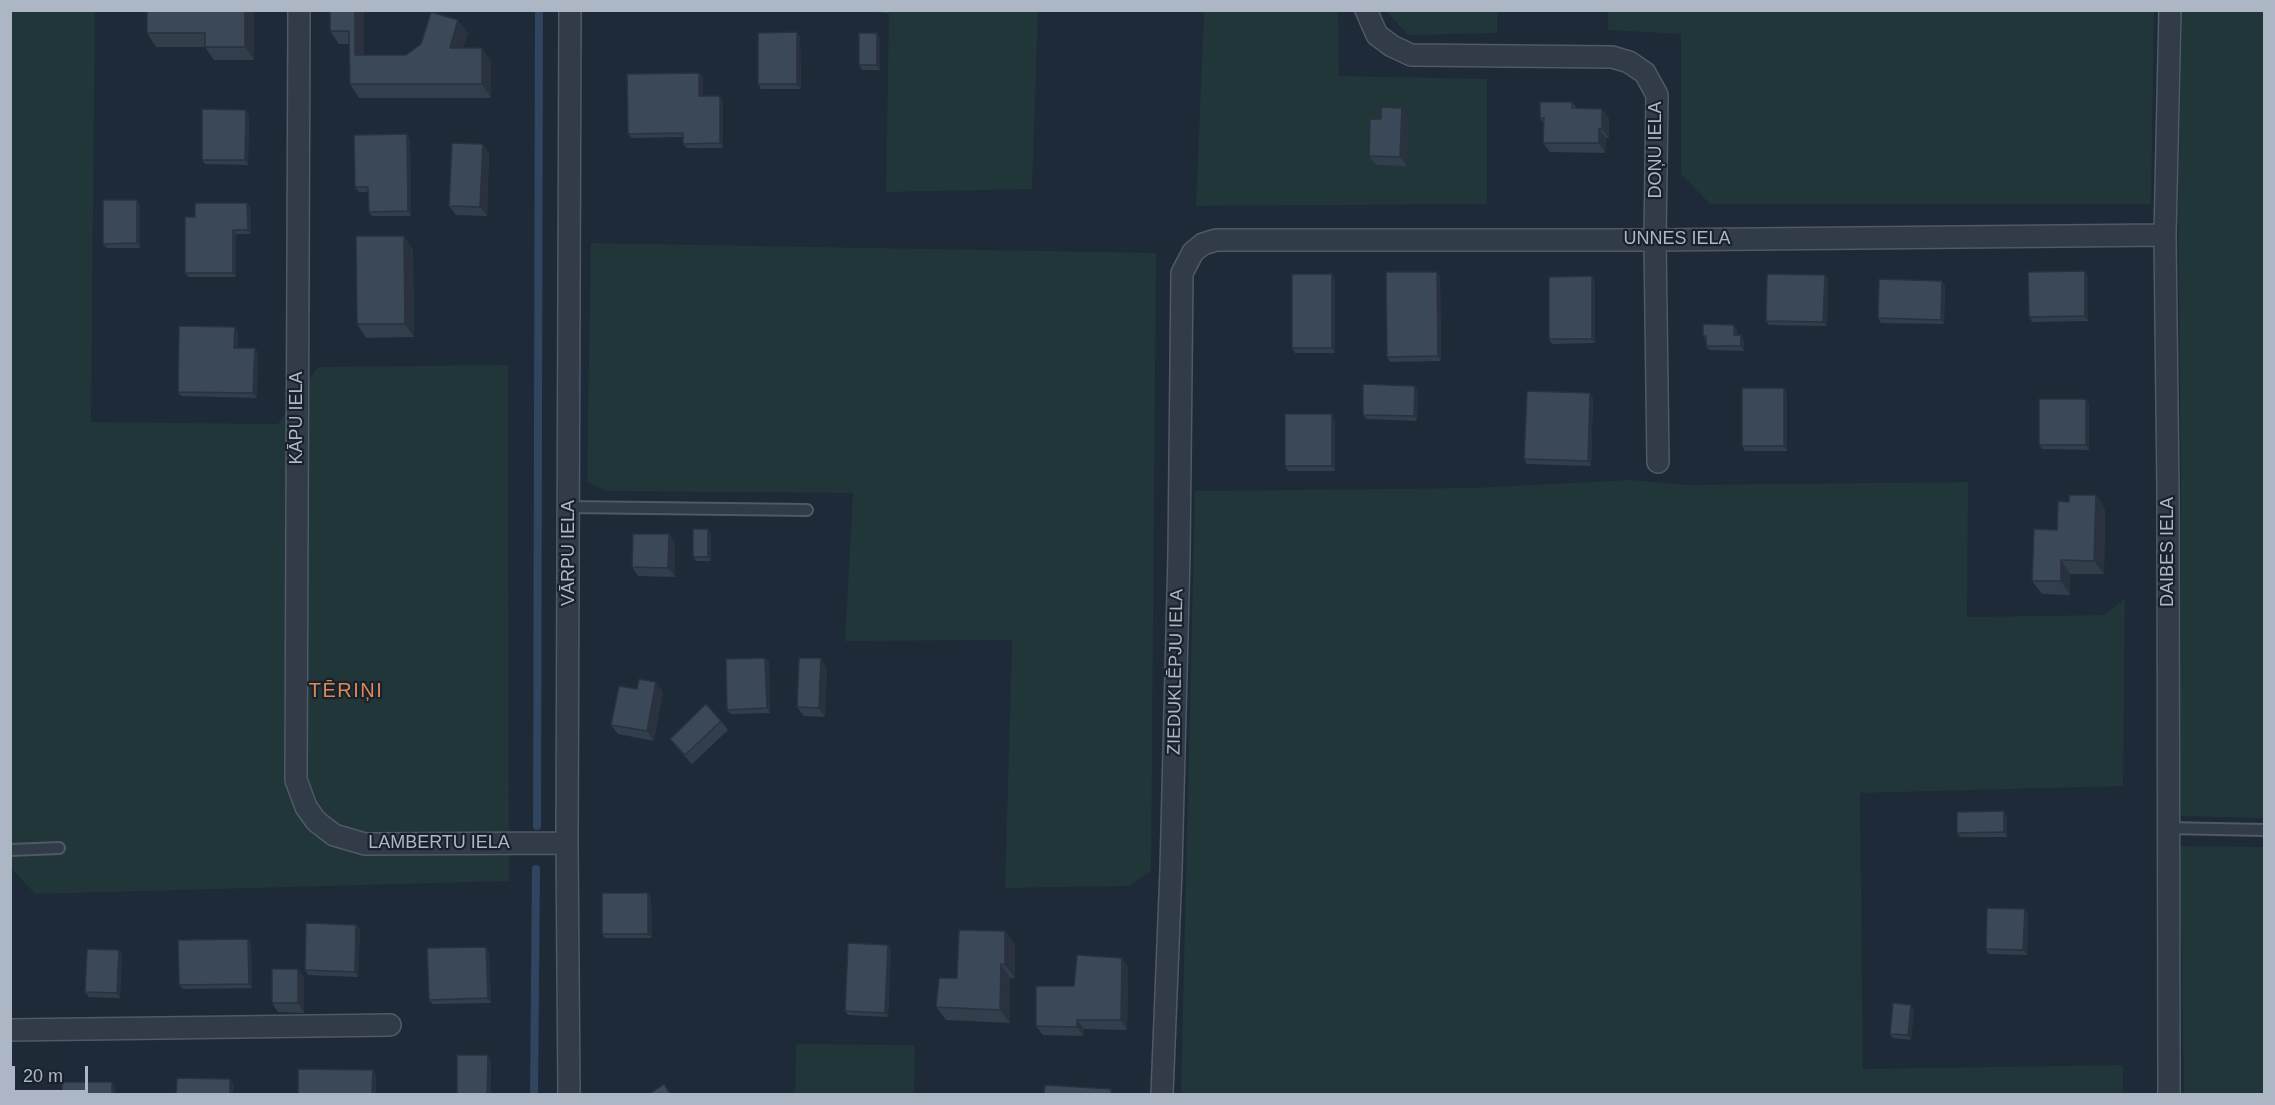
<!DOCTYPE html>
<html>
<head>
<meta charset="utf-8">
<style>
	body { margin:0 }
	#map { position:relative; width:2275px; height:1105px; overflow:hidden; background:#1e2a38; font-family:Arial,sans-serif }
	canvas { display:block }
	.frame { position:absolute; inset:0; border:12px solid #acb6c5; pointer-events:none }
	.scale { position:absolute; left:12px; top:1066px; width:76px; height:27px; box-sizing:border-box; border:3px solid #acb6c5; border-top:0; padding-left:8px; font-size:18px; line-height:21px; white-space:nowrap; color:#acb6c5; -webkit-text-stroke:4px #18212c; paint-order:stroke }
</style>
</head>
<body>
<div id="map">
<canvas width="2275" height="1105"></canvas>
<div class="frame"></div>
<div class="scale">20 m</div>
</div>
<script>
const g = document.querySelector('canvas').getContext('2d');
g.lineJoin = 'round';
function fill(path, color) { g.fillStyle = color; g.fill(path, 'evenodd'); }
const poly = rows => new Path2D(rows.map(r => 'M' + r).join(''));
function strokePath(path, color, width, dash) { g.strokeStyle = color; g.lineWidth = width; g.lineCap = dash ? 'butt' : 'round'; g.setLineDash(dash || []); g.stroke(path); }
function label(font, color, halo, rows, align = 'center') {
  g.font = font + ' Arial,sans-serif'; g.lineWidth = 4.5; g.setLineDash([]); g.textBaseline = 'middle'; g.strokeStyle = halo; g.fillStyle = color; for (const [text, x, y, turn = 0] of rows) {
    g.save(); g.translate(x, y); g.rotate((+turn || 0) * Math.PI / 180); g.textAlign = isNaN(turn) ? turn : align; if (halo) g.strokeText(text, 0, 0); g.fillText(text, 0, 0); g.restore();
  }
}
const green = poly([
	[11,11,95,11,91,422,278,424,318,367,508,365,509,881,35,894,11,868],
	[889,11,1038,11,1032,189,886,192],
	[1204,11,1338,11,1339,76,1487,79,1487,204,1196,206],
	[1386,11,1497,11,1497,33,1408,35],
	[1608,11,2154,11,2151,204,1710,204,1681,174,1681,34,1608,30],
	[2182,11,2264,11,2264,818,2180,816,2181,475,2178,210],
	[591,243,1156,253,1151,871,1130,886,1005,888,1012,640,845,641,853,493,607,491,587,482],
	[1632,480,1686,485,1968,482,1967,617,2105,615,2125,598,2123,786,1860,793,1863,1069,2123,1065,2123,1094,1181,1094,1195,491,1472,488],
	[2180,846,2264,847,2264,1094,2184,1094],
	[796,1044,915,1045,914,1094,795,1094]
]);
const stream = poly([
	[537,826,539,10],
	[534,1094,536,869]
]);
const lane = poly([
	[569,507,807,510],
	[2167,828,2264,830],
	[10,850,59,848]
]);
const street = poly([
	[299,10,296,780,306,807,316,821,334,835,365,844,567,843],
	[1366,10,1377,35,1392,46,1411,55,1612,57,1629,62,1645,73,1657,95,1655,240,1658,462],
	[10,1030,390,1025],
	[569,1094,567,843,570,10],
	[1162,1094,1171,870,1179,554,1182,273,1193,252,1203,244,1216,240,1655,240,2165,235],
	[2169,1094,2168,490,2165,235,2170,10]
]);
const wall = poly([
	[254,10,254,60,214,60,205,47,156,47,147,33],
	[330,10,364,10,364,55,406,55,468,33,463,48,491,61,491,98,359,98,350,84,349,44,339,44,330,31],
	[853,10,889,10,889,13],
	[800,37,801,89,761,89,758,84],
	[880,38,880,70,862,70,859,65],
	[703,77,703,96,720,96,723,101,723,148,687,148,683,144,683,137,632,138,628,134],
	[1572,102,1577,108,1609,118,1609,138,1606,138,1605,153,1550,152,1543,143,1544,124,1540,118],
	[249,115,248,165,205,164,202,160],
	[1408,117,1407,166,1376,165,1369,156,1381,119],
	[410,139,411,216,372,216,369,212,368,192,359,192,355,187],
	[483,144,489,153,487,216,456,215,449,206],
	[247,203,251,208,251,234,236,234,236,277,189,277,185,273,195,217],
	[140,205,140,248,107,248,103,244],
	[413,249,414,337,366,338,357,324],
	[1437,272,1440,276,1441,361,1390,362,1387,357],
	[1825,275,1828,279,1827,326,1769,325,1766,321],
	[2088,276,2088,321,2032,322,2029,317],
	[1335,279,1335,353,1295,353,1292,348],
	[1595,281,1595,343,1552,344,1549,339],
	[1945,285,1944,324,1881,323,1878,318],
	[235,327,238,332,238,348,255,348,258,353,257,398,181,396,178,392],
	[1737,329,1737,335,1741,335,1744,340,1744,351,1709,350,1706,346,1706,341,1703,336],
	[1418,390,1417,421,1366,419,1363,415],
	[1787,393,1787,451,1745,451,1742,446],
	[1593,398,1591,466,1527,464,1524,459],
	[2086,399,2089,404,2089,450,2042,449,2039,445],
	[1335,419,1335,471,1288,471,1285,466],
	[2096,495,2105,509,2104,574,2070,574,2070,595,2042,594,2032,581,2057,530,2069,502],
	[711,533,711,561,696,561,693,557],
	[669,534,675,544,675,577,638,576,632,567],
	[765,658,769,662,770,713,731,714,727,710],
	[827,668,825,717,804,716,797,707],
	[637,689,663,692,654,741,618,734,611,725],
	[721,721,728,730,692,764,677,748,670,739],
	[2007,816,2007,837,1960,837,1957,833],
	[648,893,651,898,652,938,605,938,602,934],
	[2028,914,2027,955,1989,954,1986,949],
	[356,925,360,929,358,977,308,975,305,970],
	[248,939,251,944,252,988,183,989,179,985],
	[1015,944,1015,978,1010,978,1010,1023,946,1020,936,1007,957,978],
	[888,945,891,950,888,1017,848,1015,845,1011],
	[486,947,489,951,491,1003,432,1004,429,1000],
	[119,950,122,955,120,998,89,997,85,992],
	[1128,967,1127,1030,1084,1029,1083,1036,1043,1035,1036,1026,1074,986],
	[298,969,304,978,304,1013,278,1012,272,1003],
	[1914,1010,1911,1040,1893,1038,1890,1034]
]);
const shadedWall = poly([
	[245,10,254,10,254,60,245,47],
	[355,10,364,10,364,69,355,55],
	[458,20,468,33,459,61,450,48],
	[797,32,800,37,801,89,797,84],
	[877,33,880,38,880,70,877,65],
	[482,48,491,61,491,98,482,84],
	[699,73,703,77,703,101,699,96],
	[720,96,723,101,723,148,720,143],
	[1402,108,1408,117,1407,166,1400,157],
	[1602,109,1609,118,1609,138,1602,129],
	[246,110,249,115,248,165,245,160],
	[1599,129,1606,138,1605,153,1599,143],
	[407,134,410,139,411,216,408,211],
	[483,144,489,153,487,216,480,207],
	[137,200,140,205,140,248,137,243],
	[247,203,251,208,251,234,248,230],
	[233,230,236,234,236,277,233,273],
	[404,236,413,249,414,337,405,324],
	[2085,271,2088,276,2088,321,2085,316],
	[1437,272,1440,276,1441,361,1438,356],
	[1332,274,1335,279,1335,353,1332,348],
	[1825,275,1828,279,1827,326,1823,322],
	[1592,276,1595,281,1595,343,1592,339],
	[1942,281,1945,285,1944,324,1941,320],
	[1734,325,1737,329,1737,340,1734,335],
	[235,327,238,332,238,353,234,348],
	[1741,335,1744,340,1744,351,1741,346],
	[255,348,258,353,257,398,253,393],
	[1415,386,1418,390,1417,421,1414,416],
	[1784,388,1787,393,1787,451,1784,446],
	[1590,393,1593,398,1591,466,1588,461],
	[2086,399,2089,404,2089,450,2086,445],
	[1332,414,1335,419,1335,471,1332,466],
	[2096,495,2105,509,2104,574,2094,561],
	[708,529,711,533,711,561,708,557],
	[669,534,675,544,675,577,668,568],
	[2061,560,2070,574,2070,595,2061,581],
	[765,658,769,662,770,713,767,708],
	[821,658,827,668,825,717,819,708],
	[656,682,663,692,654,741,647,731],
	[2004,811,2007,816,2007,837,2004,832],
	[648,893,651,898,652,938,648,934],
	[2025,909,2028,914,2027,955,2023,950],
	[356,925,360,929,358,977,355,972],
	[1005,931,1015,944,1015,978,1005,965],
	[248,939,251,944,252,988,249,984],
	[888,945,891,950,888,1017,885,1013],
	[486,947,489,951,491,1003,488,998],
	[119,950,122,955,120,998,117,993],
	[1122,958,1128,967,1127,1030,1121,1020],
	[1001,964,1010,978,1010,1023,1000,1010],
	[298,969,304,978,304,1013,298,1003],
	[1911,1005,1914,1010,1911,1040,1908,1035],
	[1077,1020,1084,1029,1083,1036,1077,1027],
	[488,1055,491,1060,491,1095,487,1095],
	[373,1070,376,1075,376,1095,372,1095],
	[230,1079,234,1084,233,1095,230,1095],
	[112,1082,115,1087,115,1095,112,1095]
]);
const building = poly([
	[147,10,245,10,245,47,205,47,205,33,147,33,147,10],
	[330,10,355,10,355,55,406,55,421,44,431,12,458,20,450,48,482,48,482,84,350,84,349,31,330,31,330,10],
	[797,32,797,84,758,84,758,33,797,32],
	[859,33,877,33,877,65,859,65,859,33],
	[699,73,699,96,720,96,720,143,683,144,683,133,628,134,627,74,699,73],
	[1540,102,1572,102,1572,108,1602,109,1602,129,1599,129,1599,143,1543,143,1544,118,1540,118,1540,102],
	[1381,107,1402,108,1400,157,1369,156,1370,119,1381,119,1381,107],
	[202,109,246,110,245,160,202,160,202,109],
	[407,134,408,211,369,212,368,187,355,187,354,135,407,134],
	[452,143,483,144,480,207,449,206,452,143],
	[103,200,137,200,137,243,103,244,103,200],
	[195,203,247,203,248,230,233,230,233,273,185,273,185,217,195,217,195,203],
	[356,236,404,236,405,324,357,324,356,236],
	[2085,271,2085,316,2029,317,2028,272,2085,271],
	[1386,272,1437,272,1438,356,1387,357,1386,272],
	[1292,274,1332,274,1332,348,1292,348,1292,274],
	[1767,274,1825,275,1823,322,1766,321,1767,274],
	[1592,276,1592,339,1549,339,1549,277,1592,276],
	[1879,279,1942,281,1941,320,1878,318,1879,279],
	[1703,324,1734,325,1734,335,1741,335,1741,346,1706,346,1706,336,1703,336,1703,324],
	[179,326,235,327,234,348,255,348,253,393,178,392,179,326],
	[1363,384,1415,386,1414,416,1363,415,1363,384],
	[1742,388,1784,388,1784,446,1742,446,1742,388],
	[1527,391,1590,393,1588,461,1524,459,1527,391],
	[2039,399,2086,399,2086,445,2039,445,2039,399],
	[1285,414,1332,414,1332,466,1285,466,1285,414],
	[2069,495,2096,495,2094,561,2061,560,2061,581,2032,581,2034,529,2057,530,2058,501,2069,502,2069,495],
	[693,529,708,529,708,557,693,557,693,529],
	[633,534,669,534,668,568,632,567,633,534],
	[765,658,767,708,727,710,726,659,765,658],
	[799,658,821,658,819,708,797,707,799,658],
	[639,679,656,682,647,731,611,725,619,686,637,689,639,679],
	[706,704,721,721,685,755,670,739,706,704],
	[2004,811,2004,832,1957,833,1957,812,2004,811],
	[602,893,648,893,648,934,602,934,602,893],
	[1987,908,2025,909,2023,950,1986,949,1987,908],
	[306,923,356,925,355,972,305,970,306,923],
	[959,930,1005,931,1005,965,1001,964,1000,1010,936,1007,939,978,957,978,959,930],
	[248,939,249,984,179,985,178,940,248,939],
	[848,943,888,945,885,1013,845,1011,848,943],
	[486,947,488,998,429,1000,427,948,486,947],
	[87,949,119,950,117,993,85,992,87,949],
	[1077,955,1122,958,1121,1020,1077,1020,1077,1027,1036,1026,1036,986,1074,986,1077,955],
	[272,969,298,969,298,1003,272,1003,272,969],
	[1893,1003,1911,1005,1908,1035,1890,1034,1893,1003],
	[457,1055,488,1055,487,1095,457,1095,457,1055],
	[298,1069,373,1070,372,1095,298,1095,298,1069],
	[177,1078,230,1079,230,1095,176,1095,177,1078],
	[62,1082,112,1082,112,1095,62,1095,62,1082],
	[664,1084,671,1095,648,1095,664,1084],
	[1045,1085,1111,1089,1111,1095,1044,1095,1045,1085]
]);
const streetNames = [
	["DOŅU IELA",1656,150,-90],
	["UNNES IELA",1677,239],
	["KĀPU IELA",297,418,-90],
	["DAIBES IELA",2168,552,-90],
	["VĀRPU IELA",569,553,-90],
	["ZIEDUKLĒPJU IELA",1176,672,-89],
	["LAMBERTU IELA",439,843]
];
const neighbourhoodNames = [
	["TĒRIŅI",346,691]
];
fill(green, '#203639');
strokePath(stream, '#304560', 8);
strokePath(lane, '#505966', 14);
strokePath(street, '#505966', 24);
strokePath(lane, '#323b48', 10);
strokePath(street, '#323b48', 21);
fill(wall, '#323e4c');
fill(shadedWall, '#29323e');
fill(building, '#3a4858');
strokePath(building, '#29323e', 1.5);
label('18px', '#acb6c5', '#18212c', streetNames);
g.letterSpacing = '1.5px';
label('20px', '#d98b53', '#18212c', neighbourhoodNames);
g.letterSpacing = '0px';
</script>
</body>
</html>
